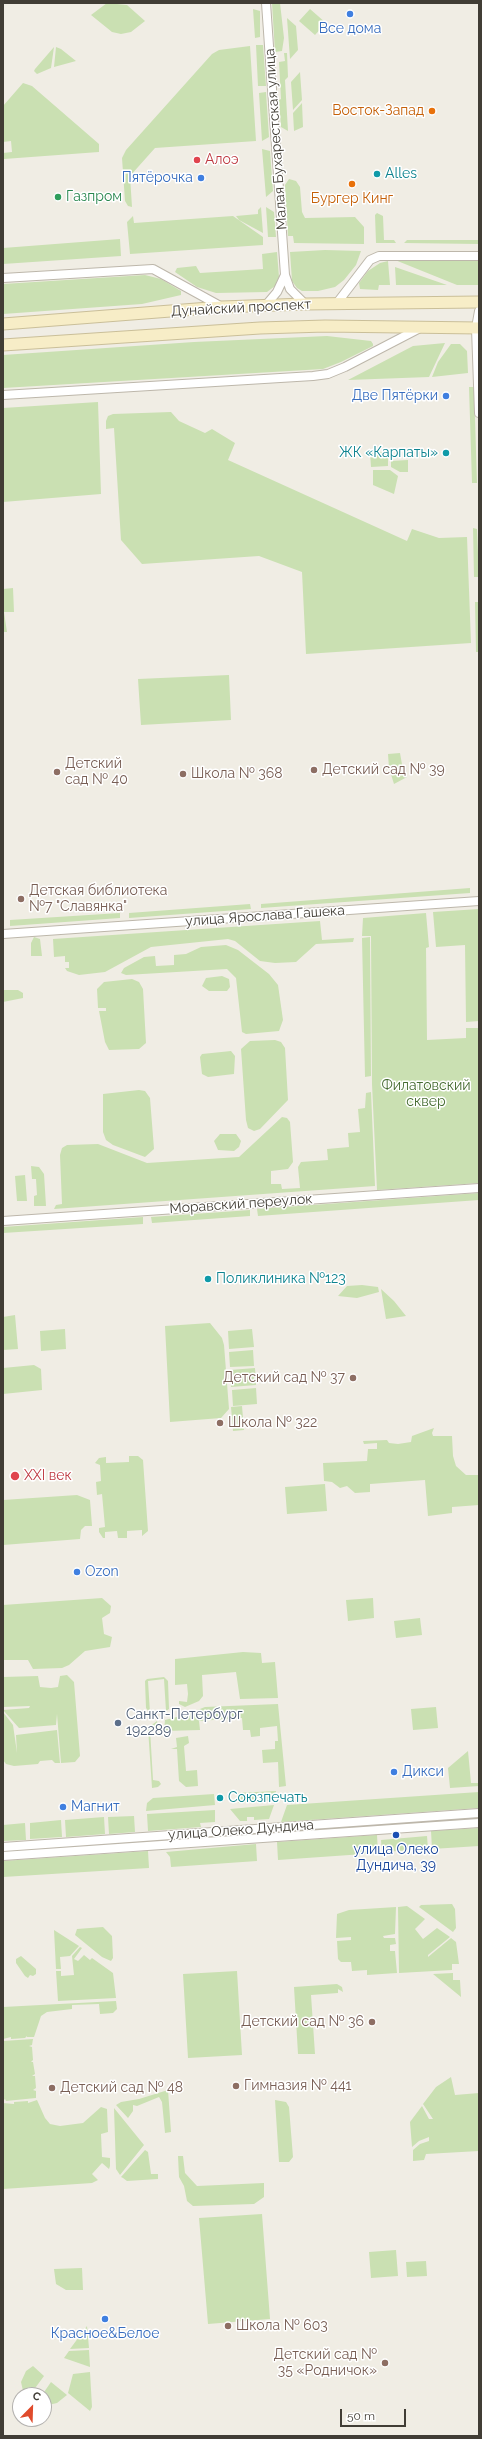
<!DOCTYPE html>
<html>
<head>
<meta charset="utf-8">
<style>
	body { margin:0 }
	#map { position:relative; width:482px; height:2439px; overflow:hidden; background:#f0ede4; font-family:Raleway,sans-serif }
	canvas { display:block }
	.frame { position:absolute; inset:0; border:4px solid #413d35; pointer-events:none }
	.north { position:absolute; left:12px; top:2387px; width:40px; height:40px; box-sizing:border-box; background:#fff; border:1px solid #b3b1ae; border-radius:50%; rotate:23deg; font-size:11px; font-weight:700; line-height:16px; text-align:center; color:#413d35 }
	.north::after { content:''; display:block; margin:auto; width:14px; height:18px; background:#e04b2c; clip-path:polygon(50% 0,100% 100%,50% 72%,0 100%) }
	.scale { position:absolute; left:340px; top:2409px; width:66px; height:18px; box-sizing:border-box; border:2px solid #413d35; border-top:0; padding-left:5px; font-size:12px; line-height:14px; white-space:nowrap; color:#413d35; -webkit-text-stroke:3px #fff; paint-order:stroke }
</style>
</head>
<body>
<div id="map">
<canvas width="482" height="2439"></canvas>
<div class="frame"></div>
<div class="north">С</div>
<div class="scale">50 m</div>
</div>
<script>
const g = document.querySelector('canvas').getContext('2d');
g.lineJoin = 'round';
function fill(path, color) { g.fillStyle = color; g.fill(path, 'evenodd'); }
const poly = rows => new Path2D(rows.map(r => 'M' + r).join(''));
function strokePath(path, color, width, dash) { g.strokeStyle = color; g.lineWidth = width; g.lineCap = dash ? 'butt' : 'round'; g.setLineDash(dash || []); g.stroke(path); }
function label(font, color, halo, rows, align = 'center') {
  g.font = font + ' Raleway,sans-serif'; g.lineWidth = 3; g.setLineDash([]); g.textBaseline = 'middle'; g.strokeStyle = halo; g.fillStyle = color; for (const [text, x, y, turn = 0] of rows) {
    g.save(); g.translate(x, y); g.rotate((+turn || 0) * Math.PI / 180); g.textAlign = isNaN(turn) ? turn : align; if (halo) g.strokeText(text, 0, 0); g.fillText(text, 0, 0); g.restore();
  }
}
const green = poly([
	[107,3,127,5,145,21,131,32,121,34,112,32,91,15],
	[272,3,280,3,284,38,282,51,275,52],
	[253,9,260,11,260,37,255,38],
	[310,9,326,23,315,35,299,21],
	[287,18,296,26,298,50,290,59],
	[256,45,263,45,266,86,258,86],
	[250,46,256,141,155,148,130,176,132,207,128,206,125,201,122,158,126,150,212,54,219,50],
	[54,47,51,68,37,74,34,71,35,69],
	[56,47,61,49,76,61,54,67],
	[284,53,287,53,288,77,285,80,288,131,281,127,279,100,281,99,279,62,285,61],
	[300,72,302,100,293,110,291,82],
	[23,83,32,86,99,144,99,152,4,159,3,153,12,152,11,141,3,142,3,106],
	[266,92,269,137,262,141,259,93],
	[302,103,303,127,294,131,293,113],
	[262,149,270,151,273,191,266,197],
	[289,179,296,181,300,187,302,212,305,218,355,217,364,227,364,244,294,243,293,236,288,236,285,185],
	[261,207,263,233,239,220,236,216,258,214,258,210],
	[266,207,274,212,276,237,268,237],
	[377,213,383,216,384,240,394,240,396,243,376,243,375,215],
	[133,216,134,223,233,216,263,237,263,245,130,254,127,222],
	[120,239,121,256,3,264,3,248],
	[407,240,479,240,479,244,404,243],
	[325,250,361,251,356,265,344,280,335,287,318,291,302,291,297,288,292,281,290,252],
	[277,252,279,277,275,286,267,292,216,293,197,287,175,272,177,268,196,266,200,273,263,269,262,254],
	[395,260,479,261,479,285,457,285],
	[388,261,390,285,379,285,378,290,360,289,359,283,368,271,380,263],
	[395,267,447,285,396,285],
	[145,275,161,279,181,291,181,295,142,304,3,314,3,284],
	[327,336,371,341,373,344,373,346,341,362,323,369,3,388,3,355,194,342],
	[445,343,429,377,348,380,413,346],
	[451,344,460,344,467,351,468,373,432,377,438,362],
	[469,387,474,387,477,483,472,483],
	[98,402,101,494,3,502,3,408],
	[171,412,179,421,205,433,212,429,235,443,228,460,407,541,412,529,439,538,467,537,471,643,306,654,302,572,259,556,142,564,121,540,114,428,106,429,106,421,108,416,113,414],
	[370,452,388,452,388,466,371,467],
	[408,460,408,472,400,472,391,467,391,461],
	[373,470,390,470,398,476,394,494,373,485],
	[473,528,477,529,479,577,474,577],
	[13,588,14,612,4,612,7,632,3,632,3,589],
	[475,602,479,602,479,652,476,652],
	[229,675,231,720,141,725,138,679],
	[400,753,403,770,407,777,394,784,389,768,388,754],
	[470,888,470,893,261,908,261,904],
	[250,904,251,909,129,918,129,913],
	[479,909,479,1021,466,1022,465,945,436,947,433,912],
	[120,913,120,918,10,926,10,920],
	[426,913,429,947,426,948,427,1040,466,1038,466,1028,479,1028,479,1183,377,1190,372,1084,371,936,362,936,363,918],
	[320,921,322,940,354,938,353,942,316,944,296,962,275,963,260,961,235,941,228,939,151,947,105,972,79,975,67,971,65,968,69,968,69,962,65,962,65,956,54,957,53,939],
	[34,937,40,939,42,956,31,956,31,943],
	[370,937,371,1076,365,1077,362,938],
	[226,945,238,950,269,974,278,985,283,1020,279,1031,246,1034,242,1032,236,978,227,969,126,975,121,973,124,968,144,957,155,956,156,966,174,965,174,955,186,954,201,947],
	[222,976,229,979,230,987,227,991,209,991,202,986,206,978],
	[132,979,139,982,143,989,146,1043,139,1049,109,1050,105,1042,99,1011,106,1011,106,1008,98,1008,97,989,104,982],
	[3,990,18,990,23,993,23,998,3,1002],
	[275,1040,281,1042,285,1048,288,1100,260,1129,254,1131,248,1128,246,1120,241,1049,250,1041],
	[231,1051,235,1056,234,1074,208,1077,202,1074,200,1057,202,1054],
	[139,1090,145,1091,150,1098,154,1149,145,1157,113,1145,106,1140,103,1132,103,1094],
	[371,1092,375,1186,54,1209,56,1205,62,1204,60,1155,62,1148,67,1145,98,1144,147,1163,239,1157,282,1117,287,1118,290,1122,293,1162,288,1169,271,1171,271,1184,281,1184,282,1189,300,1188,298,1167,301,1162,328,1160,327,1149,349,1147,348,1133,360,1132,358,1109,365,1108,366,1093],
	[220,1134,236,1134,241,1141,239,1147,234,1151,218,1150,214,1141],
	[31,1166,39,1167,44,1174,46,1206,34,1206,34,1196,37,1195,36,1179,32,1179],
	[25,1175,27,1201,17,1201,15,1176],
	[479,1193,479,1200,258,1216,257,1209],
	[250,1210,250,1216,152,1223,151,1217],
	[143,1217,143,1224,3,1233,3,1227],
	[362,1285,378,1287,379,1292,357,1298,338,1296,347,1286],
	[381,1289,394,1301,406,1316,386,1319],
	[15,1315,18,1349,3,1350,3,1317],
	[210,1323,222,1338,224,1345,229,1409,221,1418,170,1422,165,1326],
	[65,1329,66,1349,41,1351,40,1331],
	[252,1329,254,1347,229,1349,228,1331],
	[253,1350,254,1366,230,1367,229,1352],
	[34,1365,41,1369,42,1390,3,1394,3,1368],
	[255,1368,256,1385,231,1387,230,1370],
	[256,1388,257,1404,233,1406,232,1390],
	[242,1406,244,1430,233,1431,231,1407],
	[434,1428,432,1433,433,1436,452,1436,453,1456,456,1466,466,1475,479,1475,479,1505,452,1507,452,1513,428,1516,425,1480,370,1484,370,1492,355,1493,347,1486,340,1488,332,1482,324,1481,323,1463,367,1461,368,1449,377,1449,377,1443,364,1444,363,1441,387,1440,389,1443,398,1444,411,1442,412,1436],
	[129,1456,138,1456,143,1460,148,1531,142,1536,142,1530,127,1531,127,1538,118,1538,117,1531,105,1532,105,1538,103,1538,99,1532,99,1528,105,1527,102,1494,97,1495,96,1482,101,1481,100,1465,95,1463,99,1458,106,1457,106,1463,129,1462],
	[325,1484,327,1511,287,1514,285,1487],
	[77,1495,90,1500,92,1526,85,1526,81,1530,80,1539,3,1545,3,1500],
	[102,1598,111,1606,110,1613,102,1618,104,1634,112,1637,110,1647,85,1651,69,1665,62,1668,33,1669,28,1660,3,1660,3,1605],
	[373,1598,374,1618,348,1621,346,1600],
	[420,1618,422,1635,396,1638,394,1621],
	[243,1652,261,1653,262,1663,275,1662,278,1698,240,1699,236,1672,202,1675,203,1696,199,1701,185,1707,179,1704,179,1701,187,1702,188,1694,187,1684,175,1685,175,1659],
	[67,1675,74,1682,80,1756,75,1762,61,1763,57,1714,56,1725,19,1728,3,1710,29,1708,30,1706,3,1707,3,1677,38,1676,40,1687,51,1688,58,1687,60,1676],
	[164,1677,168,1681,169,1709,166,1711,164,1679,148,1681,150,1713,146,1708,145,1681,147,1679],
	[278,1704,286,1786,279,1787,278,1762,263,1763,262,1750,275,1749,275,1741,278,1741,277,1726,260,1728,260,1736,251,1737,250,1730,243,1730,242,1718,199,1721,200,1730,164,1731,165,1720,185,1715,205,1707],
	[436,1707,438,1728,413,1730,411,1709],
	[3,1712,13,1725,17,1753,16,1735,57,1730,60,1763,55,1763,52,1760,40,1761,38,1764,14,1766,6,1764,3,1760],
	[157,1721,158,1728,150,1729,153,1780,159,1781,161,1784,158,1787,152,1788,148,1728],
	[188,1736,189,1743,184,1746,186,1771,197,1770,198,1786,186,1787,179,1781,177,1749,171,1749,177,1747,176,1738],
	[468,1751,471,1783,479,1783,479,1786,450,1788,448,1768],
	[276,1791,275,1800,238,1803,237,1793],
	[479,1792,479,1808,281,1822,287,1805],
	[214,1794,215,1805,146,1811,147,1803,153,1798],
	[274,1805,269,1819,254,1820,254,1817,247,1817,247,1821,240,1821,230,1809],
	[215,1810,215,1822,200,1823,201,1827,148,1831,147,1814],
	[134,1816,135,1832,109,1834,108,1817],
	[104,1817,105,1834,66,1837,65,1820],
	[61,1820,62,1837,30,1839,30,1823],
	[25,1823,26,1840,3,1841,3,1825],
	[479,1828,479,1846,432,1849,431,1831],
	[377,1835,378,1853,278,1860,277,1842],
	[427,1836,428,1849,382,1852,381,1840],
	[256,1844,257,1861,171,1867,170,1857,166,1852],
	[148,1851,149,1868,3,1877,3,1861],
	[452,1904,455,1909,456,1928,453,1932,419,1907,421,1905],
	[407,1906,425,1919,415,1929,423,1939,437,1928,450,1937,428,1955,428,1957,451,1938,456,1942,459,1964,452,1964,452,1970,399,1973,398,1907],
	[396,1907,395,1934,383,1936,384,1938,395,1938,396,1944,390,1945,390,1951,395,1951,397,1973,367,1975,367,1970,352,1971,351,1962,341,1962,338,1959,337,1941,351,1940,351,1937,336,1938,337,1914,349,1910],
	[103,1927,112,1936,113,1958,111,1961,102,1957,75,1935,77,1929],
	[54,1930,79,1946,70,1956,60,1957,61,1969,56,1969],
	[80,1947,82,1948,74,1959,78,1961,84,1955,90,1960,92,1958,113,1973,116,1998,58,2001,56,1971,61,1971,61,1976,74,1975,72,1956],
	[21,1956,36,1969,36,1974,33,1976,30,1975,28,1978,25,1976,16,1963,16,1959],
	[237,1971,242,2055,188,2058,183,1974],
	[453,1973,453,1980,460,1980,461,1997,433,1974],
	[337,1984,342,1987,343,1992,338,1989,338,1993,311,1995,315,2054,298,2054,294,1987],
	[116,2001,117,2009,113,2013,100,2014,99,2004,72,2005,72,2009,47,2012,41,2016,34,2037,27,2037,27,2036,25,2038,11,2039,11,2037,3,2039,3,2007],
	[33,2039,32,2045,29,2046,32,2047,33,2060,31,2062,33,2062,35,2074,32,2076,35,2076,36,2088,33,2090,36,2091,36,2098,6,2101,5,2099,3,2101,3,2041],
	[451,2077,455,2095,479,2093,479,2151,426,2154,424,2160,413,2161,413,2150,420,2144,429,2141,429,2137,419,2141,412,2147,410,2122,422,2106,429,2119,433,2119,423,2104,436,2087],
	[168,2090,171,2132,165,2133,162,2102,159,2097,137,2106,133,2105,133,2111,128,2118,116,2105,121,2102,139,2099],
	[37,2100,45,2118,50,2124,60,2126,83,2123,101,2107,107,2109,108,2132,101,2134,102,2157,110,2158,110,2166,109,2169,102,2163,92,2174,98,2180,92,2183,3,2189,3,2103,14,2104,14,2102,28,2101,28,2103],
	[275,2100,286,2102,289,2107,293,2157,289,2162,279,2162],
	[114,2108,144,2145,120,2175,116,2169],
	[145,2150,148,2152,151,2174,158,2174,158,2179,127,2181,123,2178,121,2177],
	[178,2156,183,2156,185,2173,197,2186,264,2183,264,2197,254,2204,193,2206,187,2201,184,2186,179,2177],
	[262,2214,270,2319,208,2324,199,2218],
	[396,2250,398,2276,371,2278,369,2252],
	[426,2261,427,2276,407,2277,406,2262],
	[82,2268,83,2290,66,2290,56,2284,54,2269],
	[87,2326,89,2348,70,2349],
	[89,2350,90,2367,64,2358,69,2351],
	[33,2366,44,2376,30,2395,24,2395,21,2382,26,2371],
	[90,2372,92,2407,90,2411,68,2393,73,2374],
	[51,2382,67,2395,57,2403,44,2406,44,2395,42,2395]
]);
const street = poly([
	[266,3,285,275,290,289,305,304],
	[3,278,153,269,222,307],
	[337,303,370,260,379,256,479,256],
	[266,305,277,292,285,275],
	[479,311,476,328,479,413],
	[3,395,313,376,328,374,345,367,422,327],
	[3,934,479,901],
	[3,1221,479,1188],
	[3,1847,479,1813],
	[3,1856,479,1823]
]);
const secondary = poly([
	[3,324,222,307,305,304,479,302],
	[3,345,260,328,325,326,479,328]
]);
const markers = [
	[350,14,4,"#3f7fe0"],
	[432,111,4,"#e8710a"],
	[197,160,4,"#e0444e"],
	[377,174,4,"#0f9aa8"],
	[201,178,4,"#3f7fe0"],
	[352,184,4,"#e8710a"],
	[58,197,4,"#2e9e5b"],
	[446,396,4,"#3f7fe0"],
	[446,453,4,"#0f9aa8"],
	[314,770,4,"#8d6e63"],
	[57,772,4,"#8d6e63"],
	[183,774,4,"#8d6e63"],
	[21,899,4,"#8d6e63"],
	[208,1279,4,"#0f9aa8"],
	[353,1378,4,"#8d6e63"],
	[220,1423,4,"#8d6e63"],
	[15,1476,5,"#e0444e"],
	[77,1572,4,"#3f7fe0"],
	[118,1723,4,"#5c6f8a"],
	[394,1772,4,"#3f7fe0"],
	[220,1798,4,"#0f9aa8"],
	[63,1807,4,"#3f7fe0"],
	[396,1835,4,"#1a4fb4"],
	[372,2022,4,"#8d6e63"],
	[236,2086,4,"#8d6e63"],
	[52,2088,4,"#8d6e63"],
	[105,2319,4,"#3f7fe0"],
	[228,2326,4,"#8d6e63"],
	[385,2363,4,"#8d6e63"]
];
const shopNames = [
	["Все дома",350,29,"center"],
	["Пятёрочка",193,178,"right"],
	["Две Пятёрки",438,396,"right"],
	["Ozon",85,1572],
	["Дикси",402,1772],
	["Магнит",71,1807],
	["Красное&Белое",105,2334,"center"]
];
const foodNames = [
	["Восток-Запад",424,111],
	["Бургер Кинг",352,199,"center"]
];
const streetNames = [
	["Малая Бухарестская улица",276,139,-94],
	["Дунайский проспект",241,308,-3],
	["улица Ярослава Гашека",265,916,-4],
	["Моравский переулок",241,1204,-4],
	["улица Олеко Дундича",241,1830,-4]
];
const healthNames = [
	["Алоэ",205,160],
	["XXI век",24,1476]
];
const cultureNames = [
	["Alles",385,174],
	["ЖК «Карпаты»",438,453,"right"],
	["Поликлиника №123",216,1279],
	["Союзпечать",228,1798]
];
const leisureNames = [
	["Газпром",66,197]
];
const educationNames = [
	["Детский",65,764],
	["сад № 40",65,780],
	["Детский сад № 39",322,770],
	["Школа № 368",191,774],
	["Детская библиотека",29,891],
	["№7 \"Славянка\"",29,907],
	["Детский сад № 37",345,1378,"right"],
	["Школа № 322",228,1423],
	["Детский сад № 36",364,2022,"right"],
	["Гимназия № 441",244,2086],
	["Детский сад № 48",60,2088],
	["Школа № 603",236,2326],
	["Детский сад №",377,2355,"right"],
	["35 «Родничок»",377,2371,"right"]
];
const parkNames = [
	["Филатовский",426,1086],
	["сквер",426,1102]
];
const serviceNames = [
	["Санкт-Петербург",126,1715],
	["192289",126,1731]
];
const transitNames = [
	["улица Олеко",396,1850],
	["Дундича, 39",396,1866]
];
fill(green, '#cae0b2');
strokePath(street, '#bdb7ab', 10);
strokePath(secondary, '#cabf99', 13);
strokePath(street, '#fff', 8);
strokePath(secondary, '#f7edc7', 11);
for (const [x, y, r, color] of markers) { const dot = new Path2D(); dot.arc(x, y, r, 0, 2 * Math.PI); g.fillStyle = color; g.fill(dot); strokePath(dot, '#fff', 1.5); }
label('14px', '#366cbe', '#fff', shopNames, 'left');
label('14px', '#c56008', '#fff', foodNames, 'right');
label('14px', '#413d35', '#fff', streetNames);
label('14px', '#be3a42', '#fff', healthNames, 'left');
label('14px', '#0d838f', '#fff', cultureNames, 'left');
label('14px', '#27864d', '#fff', leisureNames, 'left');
label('14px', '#785e54', '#fff', educationNames, 'left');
label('14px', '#456b30', '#fff', parkNames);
label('14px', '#4e5e75', '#fff', serviceNames, 'left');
label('14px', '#164399', '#fff', transitNames);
</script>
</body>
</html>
